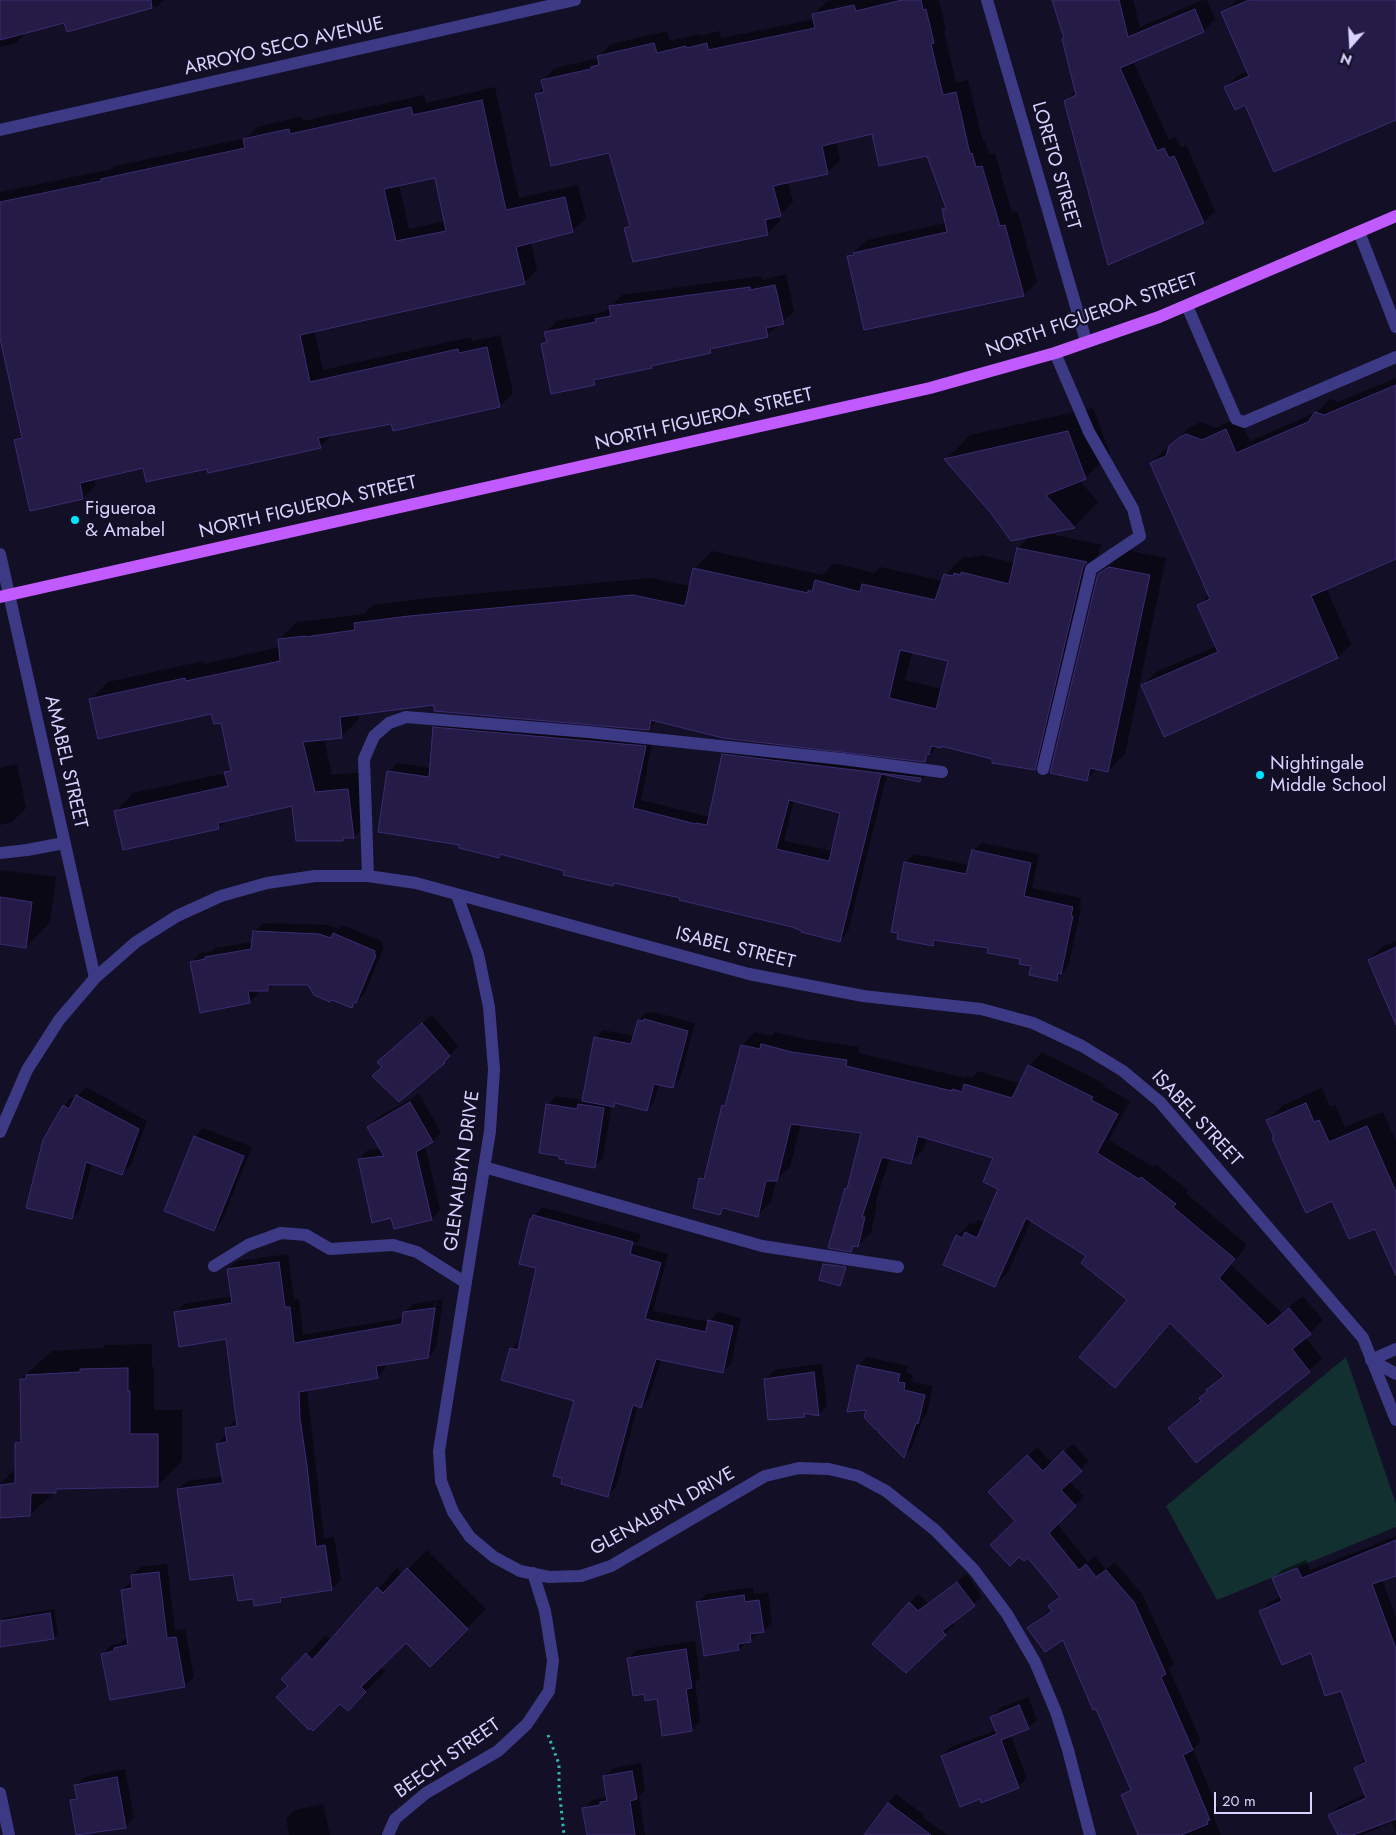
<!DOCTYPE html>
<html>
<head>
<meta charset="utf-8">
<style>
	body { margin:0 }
	#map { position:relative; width:1396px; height:1835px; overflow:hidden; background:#130f26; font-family:Jost,sans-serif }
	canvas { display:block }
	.north { position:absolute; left:1326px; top:20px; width:50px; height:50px; -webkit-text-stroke:4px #130f26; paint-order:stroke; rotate:199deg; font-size:14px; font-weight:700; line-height:20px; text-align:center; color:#d9d4ff }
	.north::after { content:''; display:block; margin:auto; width:18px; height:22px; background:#d9d4ff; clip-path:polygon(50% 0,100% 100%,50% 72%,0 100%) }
	.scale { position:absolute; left:1214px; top:1792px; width:98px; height:22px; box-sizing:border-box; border:2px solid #d9d4ff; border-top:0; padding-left:6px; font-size:15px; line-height:18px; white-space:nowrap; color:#d9d4ff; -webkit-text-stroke:4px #130f26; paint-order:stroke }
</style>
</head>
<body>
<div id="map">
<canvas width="1396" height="1835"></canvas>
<div class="north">N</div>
<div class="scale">20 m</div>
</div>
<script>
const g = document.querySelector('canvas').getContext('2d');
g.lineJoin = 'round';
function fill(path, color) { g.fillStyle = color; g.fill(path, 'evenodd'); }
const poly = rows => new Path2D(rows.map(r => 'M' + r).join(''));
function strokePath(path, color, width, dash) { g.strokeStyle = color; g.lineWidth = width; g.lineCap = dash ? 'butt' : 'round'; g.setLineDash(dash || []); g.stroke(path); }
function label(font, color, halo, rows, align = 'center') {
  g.font = font + ' Jost,sans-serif'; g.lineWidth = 4.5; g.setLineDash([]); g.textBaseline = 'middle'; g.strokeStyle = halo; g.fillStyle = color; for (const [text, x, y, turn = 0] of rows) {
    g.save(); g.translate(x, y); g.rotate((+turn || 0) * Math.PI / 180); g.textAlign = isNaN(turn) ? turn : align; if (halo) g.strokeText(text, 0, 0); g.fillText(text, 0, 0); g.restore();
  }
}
const green = poly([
	[1346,1357,1396,1504,1396,1527,1217,1600,1166,1506]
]);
const shadow = poly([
	[0,0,164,0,158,6,68,30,65,22,27,32,16,43,0,47],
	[833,0,939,0,946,29,944,31,956,83,968,80,983,142,985,141,989,155,995,153,1012,213,1018,212,1037,282,1024,295,849,257,867,240,946,223,944,210,947,206,927,154,873,133,836,141,840,160,827,173,788,182,793,202,779,216,780,221,767,234,625,228,630,223,610,151,536,94,544,87,542,81,555,68,599,58,598,57,611,44,667,31,670,41,699,34,700,36,720,31,721,38,815,19,814,14,827,1],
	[1054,0,1133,0,1140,27,1203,0,1207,0,1215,19,1204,31,1133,61,1169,140,1176,137,1181,148,1186,145,1215,211,1204,222,1109,264,1065,101,1076,90],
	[1237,0,1396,0,1396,107,1246,104,1226,87,1237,76,1248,71,1223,13],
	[495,87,519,198,578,185,586,218,572,231,531,242,537,270,524,283,314,330,323,370,471,337,472,341,500,335,513,393,500,406,333,434,320,447,208,468,144,466,94,478,96,485,83,498,16,440,23,433,0,332,0,192,112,169,115,166,246,138,257,127,302,116,303,121,424,95,426,103],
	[436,177,445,221,409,229,399,185],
	[786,274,794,312,767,335,716,347,711,352,654,364,651,367,601,378,594,384,543,344,547,340,546,332,557,321,604,312,611,307,622,295,761,276,762,280],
	[1396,378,1396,558,1326,588,1351,644,1338,657,1164,735,1143,685,1156,672,1217,646,1199,605,1209,594,1151,463,1164,450,1172,447,1187,429,1200,422,1216,428,1239,417,1250,441,1317,412,1330,399,1338,402],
	[1093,408,1110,453,1086,478,1079,480,1098,502,1074,527,1045,533,1103,545,1100,548,1052,751,1035,769,942,745,938,746,924,760,657,720,648,729,436,704,358,714,359,719,341,737,324,739,332,775,365,772,371,820,354,837,346,837,342,840,293,804,228,819,219,828,116,811,133,793,226,773,232,766,222,722,212,712,90,700,108,682,203,661,204,664,280,647,279,639,297,622,364,614,373,605,428,598,651,578,690,586,694,569,712,551,822,575,834,563,874,573,880,567,943,581,945,575,963,557,970,558,972,556,978,557,980,555,1015,563,1018,548,1031,535,991,511,946,460,970,435],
	[912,652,949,660,942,689,905,680],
	[1127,550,1166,558,1125,754,1108,771,1097,769,1087,779,1099,575,1117,557],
	[442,719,653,738,641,800,705,816,710,816,723,755,732,746,928,772,920,781,887,774,848,932,839,941,681,897,616,882,613,885,502,853,499,856,461,844,389,772,397,763,431,768,434,728],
	[794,800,842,812,833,851,784,841],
	[17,764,26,808,12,822,0,825,0,768],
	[982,843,1039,854,1032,888,1081,898,1079,907,1081,908,1069,964,1065,971,1056,979,1022,958,989,947,938,939,933,945,905,863,914,854,970,865,973,851],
	[0,870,56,877,50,922,26,947,0,943],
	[263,923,328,925,339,929,342,925,383,942,382,946,384,947,365,993,352,1007,309,984,274,984,267,990,258,990,258,994,249,1002,192,962,200,953,212,951,215,948,253,942,254,932],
	[1396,941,1396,1022,1369,960,1382,947],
	[647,1012,652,1013,653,1012,695,1023,680,1079,672,1087,659,1084,654,1102,646,1110,617,1102,614,1106,612,1105,603,1158,594,1167,567,1159,548,1105,556,1096,583,1100,595,1038,603,1030,635,1036,639,1020],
	[432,1015,458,1046,444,1062,399,1101,383,1066,388,1053],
	[755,1032,771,1036,775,1032,805,1039,859,1047,858,1053,965,1078,967,1076,972,1078,978,1071,1020,1084,1029,1066,1042,1052,1105,1084,1103,1086,1130,1101,1109,1140,1153,1167,1155,1164,1188,1190,1186,1193,1247,1245,1231,1265,1282,1313,1303,1296,1323,1320,1305,1337,1322,1358,1309,1371,1169,1428,1201,1399,1208,1390,1224,1374,1171,1323,1115,1386,1129,1300,1088,1255,1031,1220,1008,1272,995,1286,957,1236,971,1223,974,1224,979,1220,985,1222,1000,1188,994,1158,927,1137,924,1149,911,1162,890,1157,875,1204,877,1204,871,1233,857,1246,855,1246,851,1250,846,1189,850,1185,862,1132,801,1124,790,1167,776,1180,771,1202,757,1216,726,1208,720,1214,700,1179,706,1173,723,1105,727,1101,742,1045],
	[86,1087,147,1121,131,1165,122,1173,92,1163,80,1209,72,1218,64,1106,72,1097,76,1099],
	[1322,1088,1330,1107,1335,1105,1345,1127,1383,1112,1396,1141,1396,1255,1376,1228,1332,1199,1275,1137,1268,1120,1283,1105],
	[419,1094,441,1132,433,1141,425,1145,440,1210,432,1219,359,1159,368,1150,381,1149,369,1127,377,1118],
	[203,1128,252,1147,222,1221,214,1230,195,1137],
	[542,1207,641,1234,638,1243,537,1215,537,1218,668,1254,653,1311,709,1322,718,1312,741,1318,731,1364,722,1372,661,1359,649,1398,641,1406,638,1405,616,1487,608,1496,575,1400,503,1379,512,1348,521,1340,537,1267,531,1220],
	[288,1254,294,1299,299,1299,303,1335,404,1318,404,1313,413,1304,443,1299,436,1348,428,1357,385,1363,386,1368,377,1377,307,1389,324,1539,334,1537,341,1580,332,1588,284,1596,280,1601,234,1573,178,1489,187,1481,223,1476,218,1444,226,1435,227,1428,237,1419,227,1337,175,1313,184,1304,232,1296,228,1269,237,1261],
	[435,1301,437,1301,430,1351,428,1351],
	[152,1344,152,1367,154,1367,154,1410,182,1410,182,1461,158,1486,59,1488,30,1515,0,1517,0,1484,16,1468,16,1443,23,1436,21,1379,52,1351,103,1348,105,1345],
	[867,1357,908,1366,906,1373,913,1375,912,1382,933,1386,927,1414,923,1418,912,1447,904,1456,881,1429,867,1409,858,1366],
	[822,1364,827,1406,818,1415,807,1412,804,1415,766,1379,774,1370],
	[1073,1444,1089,1461,1069,1481,1084,1496,1057,1524,1088,1562,1095,1556,1106,1570,1115,1562,1142,1594,1174,1664,1169,1669,1201,1741,1193,1749,1218,1810,1213,1815,1221,1835,1139,1835,1123,1795,1131,1787,1097,1707,1063,1638,1029,1628,1038,1619,1052,1609,1050,1606,1061,1596,1016,1521,998,1484,1037,1447,1052,1463],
	[1396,1536,1396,1574,1382,1579,1396,1617,1396,1834,1392,1822,1362,1835,1339,1835,1330,1815,1338,1807,1366,1794,1355,1768,1366,1758,1342,1689,1311,1652,1261,1611,1270,1602,1281,1597,1273,1579,1282,1570,1306,1560,1310,1570],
	[427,1550,486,1609,430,1665,406,1641,380,1667,385,1672,348,1709,340,1702,290,1686,283,1679,326,1635,331,1640,397,1568,403,1574],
	[167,1564,175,1630,185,1629,194,1677,185,1686,111,1699,103,1654,111,1645,120,1644,124,1639,128,1639,122,1590,133,1581,132,1575,141,1567],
	[967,1574,982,1597,951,1622,954,1625,906,1671,910,1603,918,1594,928,1603],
	[753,1587,754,1594,768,1592,772,1622,764,1631,760,1632,739,1649,697,1603,706,1594],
	[54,1609,58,1634,54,1638,0,1646,0,1621,3,1618],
	[695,1641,700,1678,695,1683,700,1721,692,1730,658,1698,629,1658,637,1650],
	[1028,1697,1037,1720,1028,1728,1011,1735,1027,1779,1018,1787,942,1756,951,1747,997,1730,992,1717,1000,1708],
	[641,1763,645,1789,639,1796,645,1835,588,1835,584,1808,592,1800,607,1797,604,1777,613,1768],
	[125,1769,134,1818,125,1827,71,1801,78,1794,76,1785,85,1777],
	[896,1794,924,1815,922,1817,948,1835,864,1835,888,1803],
	[323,1804,330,1835,289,1835,286,1819,294,1810]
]);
const building = poly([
	[0,0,151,0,152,8,67,32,64,23,0,40,0,0],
	[902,0,921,0,923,10,926,9,934,43,931,44,943,95,956,92,970,154,972,153,976,167,982,166,1000,226,1005,225,1024,296,864,330,847,256,854,255,853,253,947,232,942,209,946,208,927,156,879,166,872,134,822,146,828,174,773,186,781,216,765,220,768,235,633,262,624,228,630,226,609,153,551,166,535,94,544,92,541,80,591,69,591,67,599,65,597,56,654,43,657,53,686,46,687,48,707,43,708,50,815,28,812,14,854,5,856,11,902,0],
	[1052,0,1119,0,1128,37,1195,9,1204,32,1120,68,1157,151,1164,148,1169,158,1174,156,1204,223,1108,265,1064,101,1076,95,1062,39,1064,38,1052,0],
	[1249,0,1396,0,1396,120,1274,172,1245,105,1235,110,1224,87,1249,76,1221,12,1249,0],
	[482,100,506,210,565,197,573,232,516,247,525,284,300,335,310,382,458,349,459,353,487,347,500,407,393,431,391,424,318,438,321,448,208,473,207,469,146,482,143,468,80,483,83,499,30,511,14,440,22,438,0,338,0,202,101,181,101,179,245,148,243,139,289,129,290,134,411,107,413,115,482,100],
	[435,178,446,231,396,241,384,189,435,178],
	[775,285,784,324,766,328,768,337,710,349,711,353,651,366,652,368,594,380,595,385,551,394,541,344,547,342,544,332,596,322,595,319,611,316,609,306,750,287,750,290,775,285],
	[1396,385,1396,559,1311,596,1338,658,1164,737,1141,685,1218,652,1197,605,1210,599,1150,463,1166,456,1169,446,1180,437,1186,434,1202,440,1226,429,1236,453,1308,422,1315,412,1324,415,1396,385],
	[1068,431,1086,479,1046,495,1075,528,1011,541,990,512,944,459,1068,431],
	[1017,548,1087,562,1083,567,1035,770,992,763,992,759,941,746,941,748,931,746,929,755,927,754,925,762,723,738,651,720,649,730,434,711,434,705,340,717,342,738,303,742,315,792,348,789,354,838,343,838,343,841,296,841,292,806,218,823,219,829,123,850,114,811,228,786,224,772,231,771,221,723,214,724,211,714,98,739,89,699,185,678,186,681,280,661,278,639,305,636,305,637,355,630,354,623,409,616,633,595,685,606,693,568,808,593,808,590,812,592,815,580,860,592,862,584,935,600,944,574,953,576,954,573,961,575,961,572,1009,584,1017,548],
	[900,650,948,661,936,709,889,698,900,650],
	[1109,567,1150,575,1108,772,1090,768,1087,781,1050,773,1098,574,1109,567],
	[433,727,646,746,633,808,696,824,696,823,707,825,722,754,921,778,920,782,881,774,840,942,801,932,802,931,792,927,679,900,680,898,614,883,613,886,563,875,564,871,500,854,499,858,459,848,459,845,378,832,387,771,429,777,433,727],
	[789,800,840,813,829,861,776,849,789,800],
	[972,850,1031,863,1024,896,1073,907,1071,916,1073,916,1061,974,1058,973,1057,981,1029,975,1031,966,1019,964,1020,959,987,953,988,948,934,940,933,946,897,939,898,933,891,932,904,862,966,874,972,850],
	[0,897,32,902,26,948,0,944,0,897],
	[253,931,319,934,331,938,333,933,375,951,374,955,376,955,356,1003,354,1002,352,1008,332,1000,330,1002,314,995,308,985,268,985,268,991,248,991,250,1003,200,1013,190,962,205,959,205,957,251,949,253,931],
	[1396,947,1396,1025,1368,960,1396,947],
	[644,1019,688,1031,673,1088,654,1084,647,1111,615,1103,614,1107,582,1101,594,1037,631,1044,638,1020,644,1021,644,1019],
	[422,1023,450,1056,444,1062,445,1063,399,1102,372,1076,382,1067,377,1062,422,1023],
	[761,1044,792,1052,847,1060,846,1066,952,1091,952,1089,962,1092,964,1084,1012,1098,1028,1065,1093,1097,1091,1100,1118,1114,1097,1153,1139,1179,1141,1177,1176,1204,1173,1207,1235,1259,1219,1278,1268,1326,1289,1308,1311,1334,1292,1349,1310,1372,1196,1463,1168,1428,1201,1401,1199,1398,1207,1392,1206,1390,1224,1376,1170,1323,1115,1388,1079,1357,1127,1300,1081,1263,1086,1256,1026,1218,995,1287,943,1265,956,1235,962,1238,965,1232,977,1238,998,1189,983,1182,993,1158,918,1136,911,1164,882,1157,862,1217,865,1217,858,1247,853,1246,851,1252,828,1248,845,1188,847,1189,861,1133,791,1124,777,1181,766,1181,758,1217,723,1208,720,1215,693,1208,699,1178,704,1179,722,1105,725,1106,741,1045,760,1049,761,1044],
	[76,1095,139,1129,122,1175,86,1162,72,1219,26,1208,43,1140,63,1105,69,1109,76,1095],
	[410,1102,433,1142,416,1152,432,1220,394,1229,391,1218,372,1223,358,1159,384,1156,367,1127,410,1102],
	[1306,1103,1314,1122,1319,1120,1329,1142,1367,1126,1396,1192,1396,1276,1375,1229,1349,1239,1332,1201,1306,1213,1272,1138,1274,1137,1266,1120,1306,1103],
	[546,1104,577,1109,578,1104,604,1108,595,1168,565,1163,566,1160,559,1159,559,1156,539,1153,546,1104],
	[194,1136,244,1156,214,1231,164,1211,194,1136],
	[533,1215,633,1242,630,1254,661,1263,645,1319,706,1332,708,1320,733,1326,723,1373,656,1359,641,1408,633,1405,608,1497,561,1484,562,1478,553,1476,574,1401,501,1380,510,1348,518,1350,536,1268,519,1264,530,1219,532,1219,533,1215],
	[279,1262,285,1307,290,1307,294,1343,402,1324,403,1312,435,1308,428,1358,376,1366,378,1378,299,1392,300,1418,307,1466,316,1547,325,1545,332,1590,280,1598,281,1602,254,1606,253,1599,238,1601,233,1575,190,1580,177,1489,223,1483,216,1444,227,1442,225,1428,237,1426,226,1339,179,1347,174,1312,232,1303,227,1269,279,1262],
	[823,1264,846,1267,840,1286,819,1280,823,1264],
	[857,1365,900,1374,898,1382,905,1383,904,1390,925,1395,918,1424,916,1423,904,1458,878,1432,879,1430,875,1429,864,1417,866,1410,847,1412,857,1365],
	[128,1368,128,1391,130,1391,130,1434,158,1434,158,1487,56,1489,56,1493,31,1493,30,1516,0,1518,0,1485,15,1483,15,1443,21,1442,20,1379,26,1379,26,1375,80,1372,80,1369,128,1368],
	[814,1372,819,1416,804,1413,805,1417,768,1420,764,1379,814,1372],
	[1063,1451,1082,1471,1061,1490,1076,1506,1049,1533,1079,1570,1086,1564,1096,1577,1106,1570,1134,1602,1166,1674,1161,1677,1193,1750,1183,1755,1210,1820,1207,1821,1208,1824,1181,1835,1138,1835,1121,1795,1131,1790,1096,1709,1093,1710,1063,1640,1045,1652,1027,1628,1052,1611,1048,1606,1060,1597,1028,1558,1024,1561,1019,1557,1010,1566,990,1545,1015,1521,988,1492,1027,1455,1043,1471,1063,1451],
	[1396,1540,1396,1576,1372,1584,1396,1649,1396,1819,1353,1835,1338,1835,1328,1815,1366,1798,1354,1768,1366,1762,1341,1691,1325,1696,1311,1653,1282,1665,1259,1611,1282,1601,1272,1578,1297,1568,1302,1578,1396,1540],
	[407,1568,468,1629,430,1667,406,1643,361,1687,366,1692,348,1711,340,1704,313,1731,311,1728,309,1730,276,1697,288,1686,281,1679,306,1653,312,1660,377,1587,383,1593,407,1568],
	[159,1572,167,1638,176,1637,185,1687,110,1700,101,1654,114,1651,114,1648,128,1645,121,1590,132,1588,131,1575,159,1572],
	[957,1582,975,1606,942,1631,946,1635,906,1673,872,1644,909,1602,918,1611,957,1582],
	[744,1595,745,1602,759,1600,764,1632,750,1634,751,1642,738,1644,739,1650,704,1656,696,1602,744,1595],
	[50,1613,54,1639,0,1647,0,1621,50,1613],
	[686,1649,692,1688,686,1689,692,1731,662,1736,657,1699,645,1701,644,1694,633,1696,627,1658,686,1649],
	[1019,1705,1029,1729,1001,1740,1019,1788,981,1803,980,1799,960,1807,941,1756,997,1734,990,1717,1019,1705],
	[632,1771,637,1799,630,1801,635,1835,587,1835,582,1808,600,1805,600,1802,607,1801,603,1776,632,1771],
	[117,1777,126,1828,76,1835,70,1800,77,1799,74,1785,117,1777],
	[888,1803,931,1835,864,1835,888,1803]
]);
const path = poly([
	[548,1735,559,1764,559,1788,564,1835]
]);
const minor = poly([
	[987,0,1086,341],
	[0,130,575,0],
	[1359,232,1396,327],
	[1187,306,1236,419,1244,422,1396,357],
	[0,554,95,978],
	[1043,769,1091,569,1140,536,1133,509,1089,432,1055,353],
	[0,853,27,850,64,843],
	[368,876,364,759,374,736,389,723,406,717,588,732,842,759,942,772],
	[457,895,478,954,489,1007,494,1069,490,1131,439,1451,441,1481,453,1512,470,1537,494,1557,520,1571,549,1577,581,1576,611,1566,765,1476,799,1468,829,1469,858,1476,886,1491,935,1530,974,1570,1007,1614,1035,1662,1056,1712,1068,1750,1090,1835],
	[0,1132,27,1070,59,1020,95,978,136,942,177,916,221,896,267,883,315,876,368,876,416,883,749,974,863,996,981,1009,1033,1023,1082,1046,1123,1071,1160,1102,1363,1338,1396,1420],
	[484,1167,762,1246,898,1267],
	[214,1266,248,1245,281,1233,306,1235,330,1249,393,1245,417,1252,466,1283],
	[1371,1360,1396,1374],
	[1371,1360,1396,1349],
	[0,1793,9,1835],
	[388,1835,395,1819,426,1793,498,1751,527,1724,549,1691,553,1661,545,1611,533,1573]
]);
const major = poly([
	[0,597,930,388,1055,353,1159,317,1396,216]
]);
const markers = [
	[75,520,5,"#00e5ff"],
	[1260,775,5,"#00e5ff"]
];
const streetNames = [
	["ARROYO SECO AVENUE",284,47,-13],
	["LORETO STREET",1055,166,74],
	["NORTH FIGUEROA STREET",1092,316,-19],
	["NORTH FIGUEROA STREET",704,420,-13],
	["NORTH FIGUEROA STREET",308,508,-13],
	["AMABEL STREET",65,762,77],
	["ISABEL STREET",735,949,14],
	["ISABEL STREET",1196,1119,47],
	["GLENALBYN DRIVE",463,1171,-82],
	["GLENALBYN DRIVE",663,1512,-29],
	["BEECH STREET",448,1759,-35]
];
const poiNames = [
	["Figueroa",85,509],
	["& Amabel",85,531],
	["Nightingale",1270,764],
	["Middle School",1270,786]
];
fill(green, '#12302f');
fill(shadow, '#0007');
fill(building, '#241b47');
strokePath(building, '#3b2d73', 1);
strokePath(path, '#2fb8b0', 3, [2.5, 4]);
strokePath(minor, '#3d3a85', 12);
strokePath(major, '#c25bff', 12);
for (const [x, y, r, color] of markers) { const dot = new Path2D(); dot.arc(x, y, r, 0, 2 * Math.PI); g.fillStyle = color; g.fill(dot); strokePath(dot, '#130f26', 2); }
label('19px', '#d9d4ff', '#130f26', streetNames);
label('19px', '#d9d4ff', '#130f26', poiNames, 'left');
</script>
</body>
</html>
